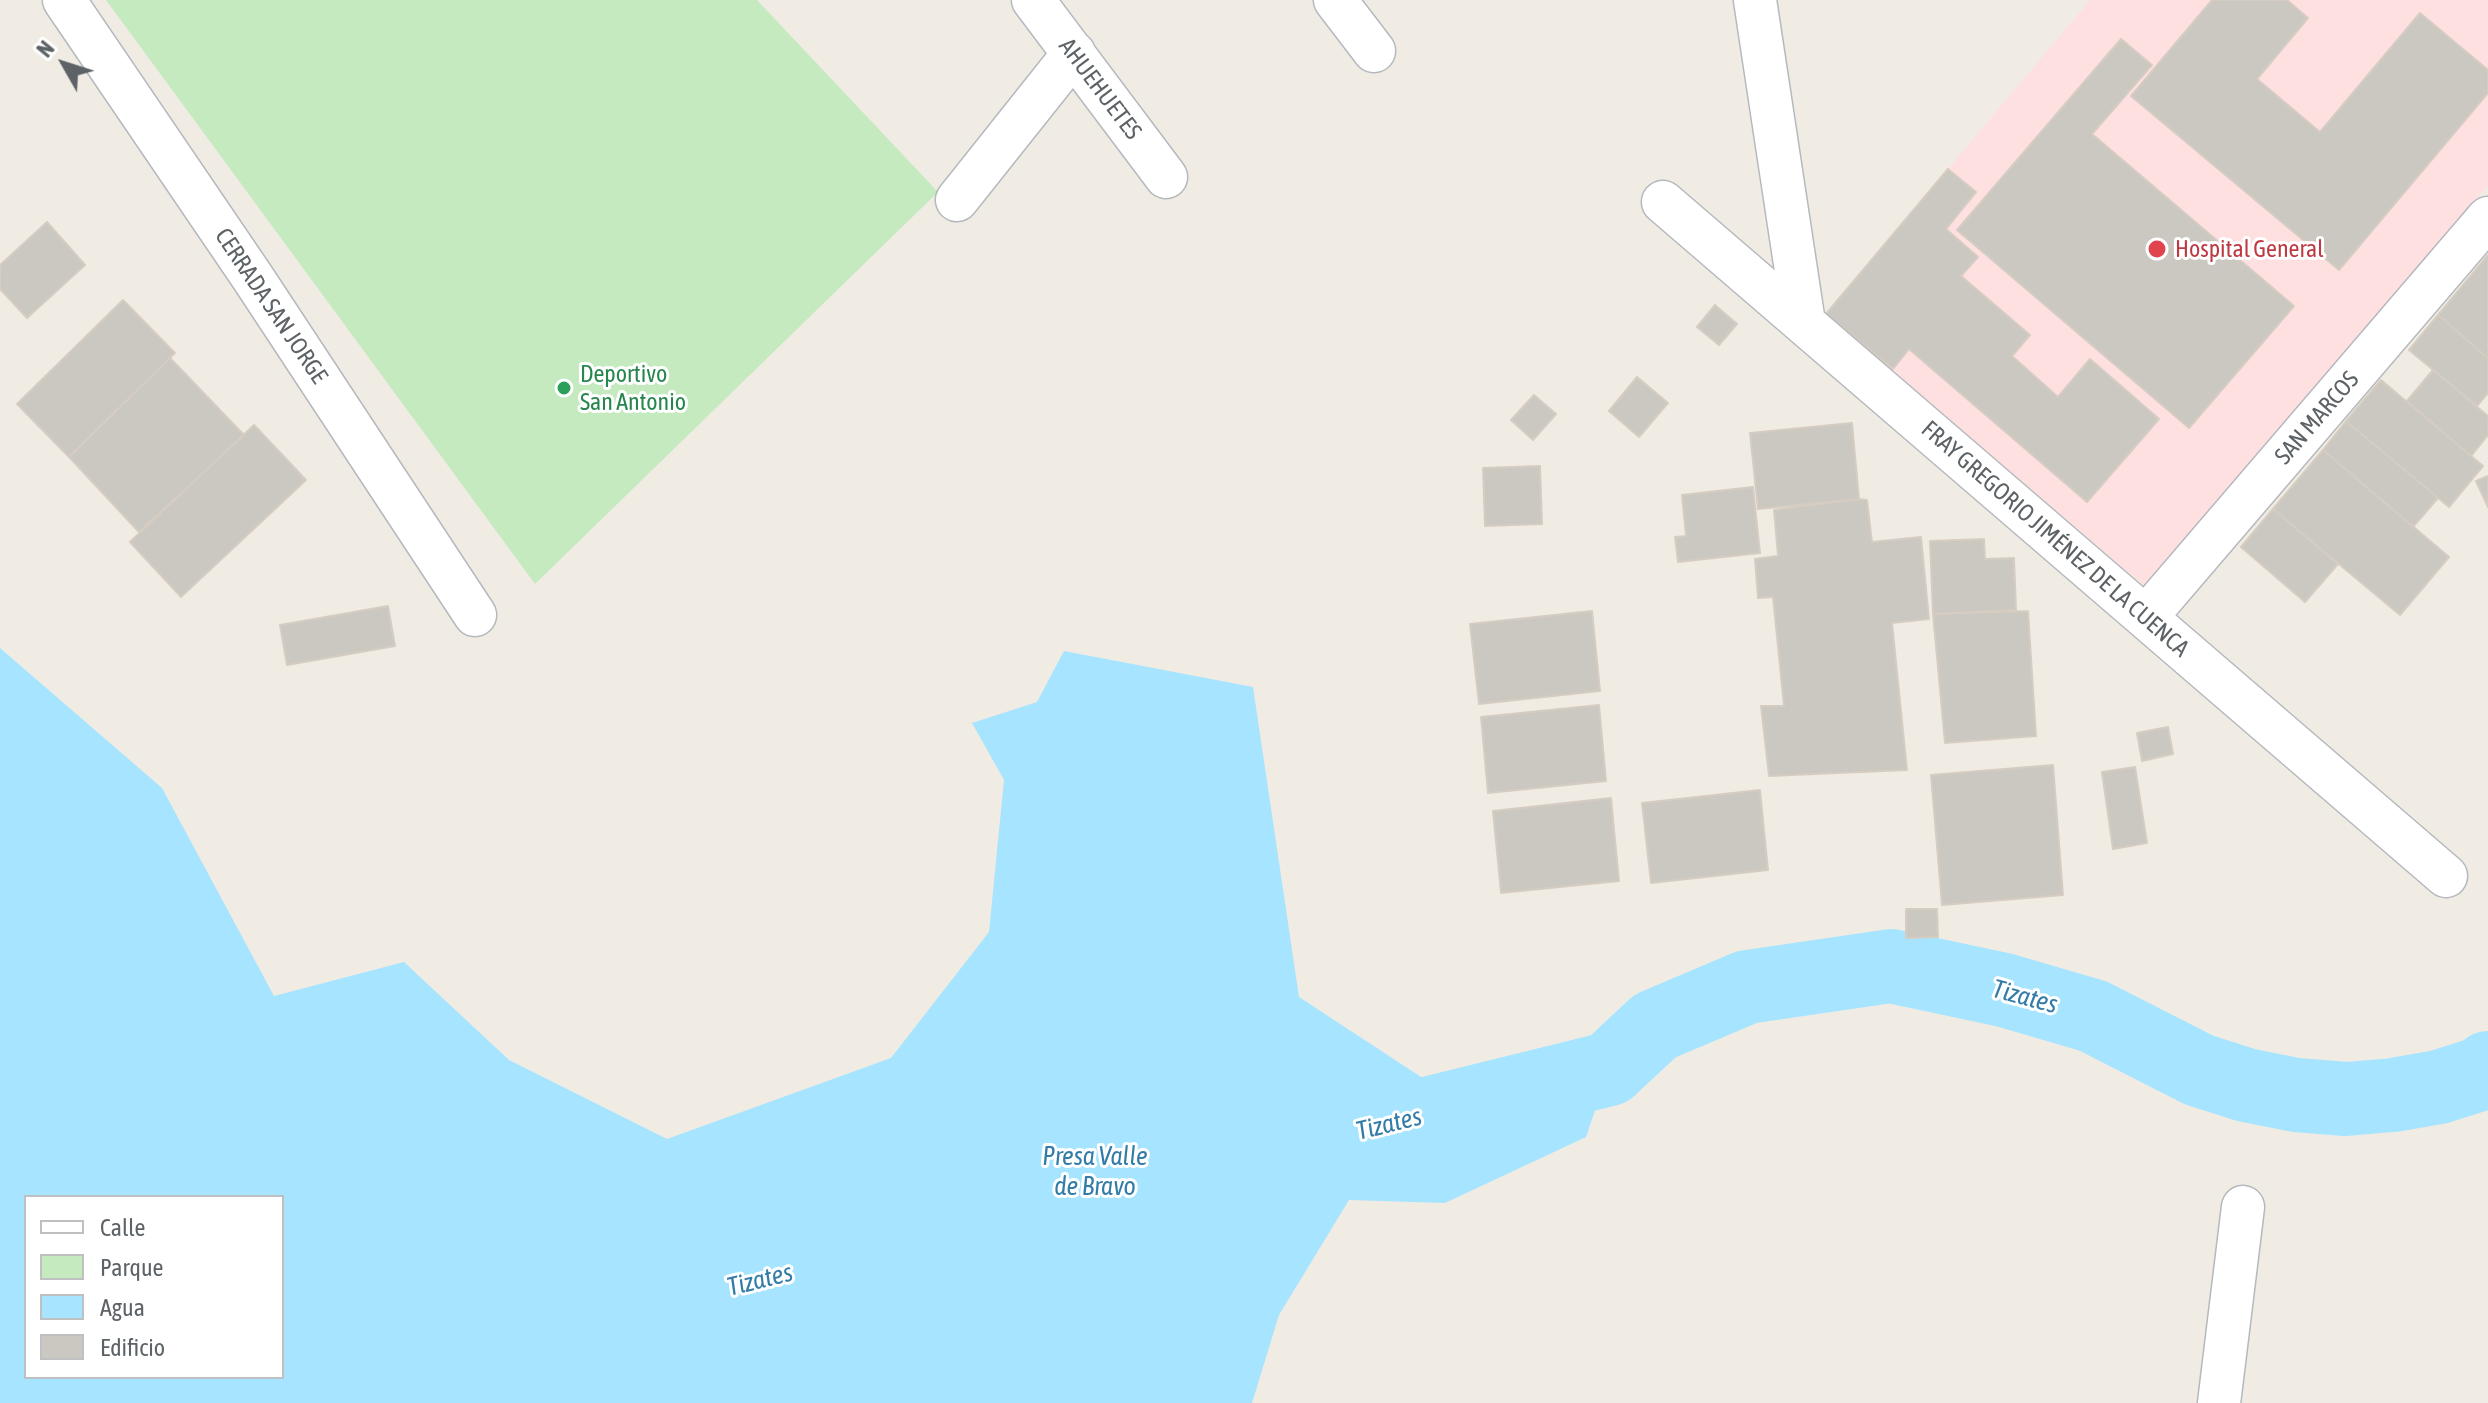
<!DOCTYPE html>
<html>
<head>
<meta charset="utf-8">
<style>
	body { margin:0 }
	#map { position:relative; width:2488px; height:1403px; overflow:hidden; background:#f0ece4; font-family:"Asap Condensed",sans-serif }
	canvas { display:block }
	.legend { position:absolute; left:24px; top:1195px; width:260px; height:184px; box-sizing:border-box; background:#fff; border:2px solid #bec0c2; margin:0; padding:10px 14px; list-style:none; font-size:24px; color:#5c6266 }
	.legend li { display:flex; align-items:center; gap:16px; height:40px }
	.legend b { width:40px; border:2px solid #bec0c2 }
	.north { position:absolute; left:24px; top:24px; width:80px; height:80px; -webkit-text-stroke:6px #fff; paint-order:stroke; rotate:309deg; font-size:22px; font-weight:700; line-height:32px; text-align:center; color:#5c6266 }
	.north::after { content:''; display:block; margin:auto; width:28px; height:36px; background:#5c6266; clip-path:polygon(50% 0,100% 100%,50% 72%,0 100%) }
</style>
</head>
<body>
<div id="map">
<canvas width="2488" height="1403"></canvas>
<ul class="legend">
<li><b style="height:10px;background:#fff"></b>Calle</li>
<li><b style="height:22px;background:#c5eabf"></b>Parque</li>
<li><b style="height:22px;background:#a6e4ff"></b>Agua</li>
<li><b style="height:22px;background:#cbc7c1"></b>Edificio</li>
</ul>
<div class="north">N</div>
</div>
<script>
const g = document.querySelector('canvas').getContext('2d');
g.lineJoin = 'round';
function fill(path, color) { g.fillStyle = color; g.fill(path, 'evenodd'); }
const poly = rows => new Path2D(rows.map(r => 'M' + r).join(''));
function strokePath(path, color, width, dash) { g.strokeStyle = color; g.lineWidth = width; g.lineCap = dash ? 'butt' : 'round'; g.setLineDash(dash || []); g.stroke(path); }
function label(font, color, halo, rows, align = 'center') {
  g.font = font + ' "Asap Condensed",sans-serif'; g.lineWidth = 6; g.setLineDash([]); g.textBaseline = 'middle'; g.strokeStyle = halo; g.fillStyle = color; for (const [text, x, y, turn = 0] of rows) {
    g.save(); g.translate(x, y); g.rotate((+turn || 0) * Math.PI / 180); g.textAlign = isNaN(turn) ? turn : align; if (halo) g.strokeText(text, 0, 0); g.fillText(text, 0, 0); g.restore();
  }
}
const medical = poly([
	[2090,0,2488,0,2488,185,2149,590,1826,314]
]);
const green = poly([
	[106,0,757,0,938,192,535,584]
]);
const water = poly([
	[0,648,162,788,274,996,404,962,509,1060,667,1139,891,1058,989,932,1004,780,972,723,1037,702,1064,651,1253,687,1299,997,1476,1113,1609,1069,1586,1137,1445,1203,1349,1200,1279,1315,1252,1403,0,1403],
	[282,1197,282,1377,26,1377,26,1197]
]);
const river = poly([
	[1366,1129,1609,1069,1655,1026,1747,987,1891,966,2004,990,2093,1016,2199,1070,2246,1085,2296,1095,2346,1099,2393,1095,2439,1087,2483,1073,2488,1068]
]);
const building = poly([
	[2212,0,2287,0,2308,18,2257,79,2320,132,2420,13,2488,70,2488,93,2339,270,2131,96,2212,0],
	[2121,39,2152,65,2092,134,2294,306,2189,428,1957,230,2121,39],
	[1948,169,1976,192,1946,229,1978,257,1961,276,2030,335,2012,356,2058,397,2090,359,2159,419,2087,502,1909,349,1893,369,1826,314,1948,169],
	[47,222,85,265,27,318,0,289,0,265,47,222],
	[2488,255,2488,358,2438,315,2488,255],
	[123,300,175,353,69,457,17,404,123,300],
	[1715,305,1737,324,1719,345,1697,327,1715,305],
	[2438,315,2488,358,2488,393,2477,406,2409,350,2438,315],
	[170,358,244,435,139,532,69,457,170,358],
	[2433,370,2488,416,2488,435,2471,456,2407,401,2433,370],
	[1637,377,1668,403,1639,437,1609,411,1637,377],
	[2381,380,2483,466,2449,507,2346,421,2381,380],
	[1534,395,1556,414,1533,440,1511,420,1534,395],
	[2346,421,2438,498,2413,527,2323,450,2346,421],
	[1852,423,1859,499,1758,509,1750,433,1852,423],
	[254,425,306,480,181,597,130,542,254,425],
	[2323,450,2449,557,2400,615,2273,509,2323,450],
	[1540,466,1542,524,1485,526,1483,468,1540,466],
	[2488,476,2488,507,2476,481,2488,476],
	[1753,487,1760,553,1678,562,1675,537,1686,536,1682,495,1753,487],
	[1859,499,1867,500,1872,542,1921,537,1929,619,1892,623,1907,770,1769,776,1761,706,1784,706,1773,597,1758,598,1755,559,1778,556,1774,510,1859,499],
	[2273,509,2338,564,2305,602,2241,547,2273,509],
	[1984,539,1985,559,2014,558,2016,610,1933,614,1930,541,1984,539],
	[388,606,395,646,287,665,280,625,388,606],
	[1592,611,1600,691,1479,704,1470,624,1592,611],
	[2028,611,2036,736,1945,743,1933,614,2028,611],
	[1599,705,1606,781,1488,793,1481,717,1599,705],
	[2168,727,2173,754,2142,761,2137,733,2168,727],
	[2053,765,2063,895,1942,905,1931,775,2053,765],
	[2135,767,2147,843,2113,849,2102,772,2135,767],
	[1760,790,1768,870,1651,883,1642,803,1760,790],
	[1611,798,1619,881,1501,893,1493,811,1611,798],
	[1906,909,1937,909,1938,937,1906,938,1906,909]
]);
const minor = poly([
	[64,0,253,278,475,615],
	[1033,0,1166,177],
	[1335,0,1374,51],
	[1755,0,1804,323],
	[957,200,1074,53],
	[1663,202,2446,876],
	[2146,617,2488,218],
	[2219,1403,2243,1207]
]);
const markers = [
	[2157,249,10,"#e0444e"],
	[564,388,8,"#2e9e5b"]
];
const streetNames = [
	["AHUEHUETES",1100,89,53],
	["CERRADA SAN JORGE",271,306,56],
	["SAN MARCOS",2317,418,-49],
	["FRAY GREGORIO JIMÉNEZ DE LA CUENCA",2055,539,41]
];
const healthNames = [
	["Hospital General",2175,249]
];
const leisureNames = [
	["Deportivo",580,374],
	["San Antonio",580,402]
];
const waterNames = [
	["Tizates",2025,997,15],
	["Tizates",1389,1124,-14],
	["Presa Valle",1095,1157],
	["de Bravo",1095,1187],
	["Tizates",760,1280,-14]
];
fill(medical, '#fee0e1');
fill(green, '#c5eabf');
fill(water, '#a6e4ff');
strokePath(river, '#a6e4ff', 74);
fill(building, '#cbc7c1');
strokePath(building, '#d6cdc2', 2);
strokePath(minor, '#b5b9bd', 45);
strokePath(minor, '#fff', 42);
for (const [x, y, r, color] of markers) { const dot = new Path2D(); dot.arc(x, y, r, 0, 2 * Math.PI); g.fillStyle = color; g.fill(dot); strokePath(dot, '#fff', 3); }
label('24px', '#5c6266', '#fff', streetNames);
label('24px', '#be3a42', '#fff', healthNames, 'left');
label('24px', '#27864d', '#fff', leisureNames, 'left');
label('italic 26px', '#337ca8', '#fff', waterNames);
</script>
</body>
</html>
